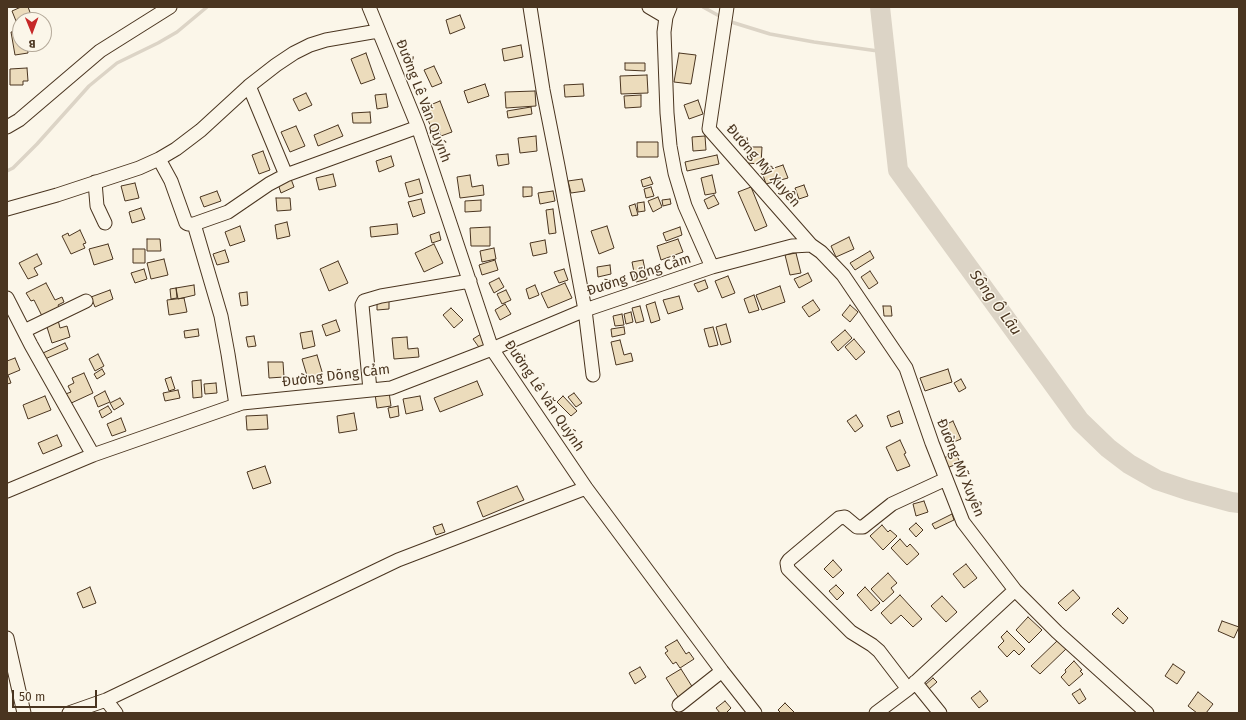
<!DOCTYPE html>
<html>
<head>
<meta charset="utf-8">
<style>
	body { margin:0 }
	#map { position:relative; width:1246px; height:720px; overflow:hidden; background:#fbf6e9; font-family:"Fira Sans",sans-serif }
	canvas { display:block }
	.frame { position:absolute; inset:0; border:8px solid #4a3520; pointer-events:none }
	.north { position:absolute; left:12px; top:12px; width:40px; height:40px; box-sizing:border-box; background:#fbf6e9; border:1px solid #b4a999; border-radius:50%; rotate:179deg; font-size:11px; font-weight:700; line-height:16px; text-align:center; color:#4a3520 }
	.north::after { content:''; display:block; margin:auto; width:14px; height:18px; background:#c62828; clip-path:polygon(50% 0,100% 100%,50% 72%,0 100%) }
	.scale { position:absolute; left:12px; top:690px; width:85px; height:18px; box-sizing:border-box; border:2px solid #4a3520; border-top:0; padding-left:5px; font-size:12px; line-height:14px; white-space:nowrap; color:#4a3520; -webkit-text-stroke:3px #fbf6e9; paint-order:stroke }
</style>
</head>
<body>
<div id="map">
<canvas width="1246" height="720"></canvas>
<div class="frame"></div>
<div class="north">B</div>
<div class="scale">50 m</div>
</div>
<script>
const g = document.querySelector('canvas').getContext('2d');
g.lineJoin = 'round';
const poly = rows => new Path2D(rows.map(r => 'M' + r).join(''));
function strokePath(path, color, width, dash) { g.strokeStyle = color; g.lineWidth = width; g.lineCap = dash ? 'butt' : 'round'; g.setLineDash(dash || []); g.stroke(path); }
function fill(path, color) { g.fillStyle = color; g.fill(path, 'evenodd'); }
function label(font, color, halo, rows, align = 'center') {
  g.font = font + ' "Fira Sans",sans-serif'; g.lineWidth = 3; g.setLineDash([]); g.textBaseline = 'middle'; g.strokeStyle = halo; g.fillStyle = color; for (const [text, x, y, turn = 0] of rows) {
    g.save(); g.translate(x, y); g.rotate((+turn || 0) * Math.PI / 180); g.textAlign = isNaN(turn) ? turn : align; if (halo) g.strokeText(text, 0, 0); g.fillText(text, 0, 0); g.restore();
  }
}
const stream = poly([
	[703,7,723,18],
	[728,21,770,34,814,42,885,52],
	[7,171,13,168,37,144,89,86,117,63,158,43,177,32,207,7]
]);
const river = poly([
	[880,7,898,170,1080,421,1108,448,1129,464,1157,480,1187,490,1231,502,1239,503]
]);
const building = poly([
	[21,7,28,7,31,15,16,21,12,11,21,7],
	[460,15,465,28,450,34,446,20,460,15],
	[20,31,20,44,27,44,28,53,15,55,11,32,20,31],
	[521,45,523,57,504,61,502,49,521,45],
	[366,53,375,79,361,84,351,59,366,53],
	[679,53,696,55,691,84,674,82,679,53],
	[625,63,645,63,645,71,625,70,625,63],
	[434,66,442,83,432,87,424,70,434,66],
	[27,68,28,81,23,81,23,85,10,85,10,69,27,68],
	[647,75,648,93,621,94,620,76,647,75],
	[485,84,489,96,468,103,464,91,485,84],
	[583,84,584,96,565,97,564,85,583,84],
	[535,91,536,106,506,108,505,92,535,91],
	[306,93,312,105,299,111,293,99,306,93],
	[386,94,388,107,377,109,375,95,386,94],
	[641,95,641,107,625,108,624,96,641,95],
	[698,100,703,114,689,119,684,105,698,100],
	[440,101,452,132,441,136,439,130,433,132,423,108,440,101],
	[531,107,532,114,508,118,507,111,531,107],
	[370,112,371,123,353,123,352,113,370,112],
	[338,125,343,136,318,146,314,135,338,125],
	[296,126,305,146,290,152,281,132,296,126],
	[536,136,537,151,520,153,518,138,536,136],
	[705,136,706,150,693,151,692,137,705,136],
	[637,142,658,142,658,157,637,157,637,142],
	[747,147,762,147,761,164,746,163,747,147],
	[263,151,270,170,259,174,252,155,263,151],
	[508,154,509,164,498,166,496,155,508,154],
	[717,155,719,164,687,171,685,162,717,155],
	[391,156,394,166,379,172,376,161,391,156],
	[783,165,788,178,766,184,762,172,783,165],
	[333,174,336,186,319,190,316,178,333,174],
	[470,175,472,187,483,185,484,195,460,198,457,177,470,175],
	[712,175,716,193,705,195,701,178,712,175],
	[650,177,653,184,643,187,641,180,650,177],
	[291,179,294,187,281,193,278,184,291,179],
	[419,179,423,193,409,197,405,183,419,179],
	[582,179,585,191,571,193,568,181,582,179],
	[135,183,139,198,125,201,121,186,135,183],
	[804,185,808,196,799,199,795,188,804,185],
	[523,187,532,187,532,196,523,197,523,187],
	[651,187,654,196,646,198,644,189,651,187],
	[751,187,767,226,755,231,738,192,751,187],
	[217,191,221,201,204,207,200,197,217,191],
	[553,191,555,201,540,204,538,193,553,191],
	[714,195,719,204,708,209,704,200,714,195],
	[658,197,662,207,653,212,648,201,658,197],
	[276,198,290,198,291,210,277,211,276,198],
	[421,199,425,213,413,217,408,202,421,199],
	[670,199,671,204,663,206,662,200,670,199],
	[481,200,481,211,465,212,465,201,481,200],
	[644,202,645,211,638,212,637,203,644,202],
	[635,204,638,215,632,216,629,206,635,204],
	[141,208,145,219,132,223,129,212,141,208],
	[553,209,556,233,549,234,546,210,553,209],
	[287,222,290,236,277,239,275,225,287,222],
	[397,224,398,234,371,237,370,227,397,224],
	[240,226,245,241,230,246,225,232,240,226],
	[607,226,614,248,599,254,591,231,607,226],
	[490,227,490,246,471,246,470,228,490,227],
	[680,227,682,235,666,241,663,233,680,227],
	[80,230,86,243,83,244,85,248,71,254,62,236,68,233,69,236,80,230],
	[439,232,441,240,432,243,430,235,439,232],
	[849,237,854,249,836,257,831,246,849,237],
	[147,239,160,239,161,251,147,251,147,239],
	[678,239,683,252,661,260,657,246,678,239],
	[545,240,547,253,533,256,530,243,545,240],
	[108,244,113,259,94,265,89,249,108,244],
	[434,244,443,263,424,272,415,253,434,244],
	[494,248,496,259,482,262,480,251,494,248],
	[133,249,145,249,145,263,133,263,133,249],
	[225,250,229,262,217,265,213,254,225,250],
	[870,251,874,258,855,270,850,263,870,251],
	[796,253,801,273,790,275,785,255,796,253],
	[37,254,42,264,34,268,38,275,28,279,19,263,37,254],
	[164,259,168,275,151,279,147,263,164,259],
	[495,260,498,270,482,275,479,265,495,260],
	[643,260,647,279,636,282,632,262,643,260],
	[338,261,348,283,329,291,320,269,338,261],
	[610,265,611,274,598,277,597,267,610,265],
	[144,269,147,279,135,283,131,273,144,269],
	[564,269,568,280,559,283,554,272,564,269],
	[870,271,878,283,869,289,861,277,870,271],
	[808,273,812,281,799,288,794,279,808,273],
	[728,276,735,293,722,298,715,281,728,276],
	[499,278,504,287,494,293,489,283,499,278],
	[705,280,708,288,698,292,694,284,705,280],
	[46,283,55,300,62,297,64,302,58,305,61,311,44,320,34,300,31,301,26,293,46,283],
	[565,283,572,298,548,308,541,293,565,283],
	[194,285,195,295,178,299,176,288,194,285],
	[535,285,539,295,529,299,526,289,535,285],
	[780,286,785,302,762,310,756,295,780,286],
	[176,288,177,298,171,299,170,289,176,288],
	[110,290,113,299,95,307,91,297,110,290],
	[506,290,511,300,502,304,497,294,506,290],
	[247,292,248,305,241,306,239,293,247,292],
	[754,295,759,310,749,313,744,299,754,295],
	[679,296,683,309,668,314,663,300,679,296],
	[184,298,187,312,169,315,167,300,184,298],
	[377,298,389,298,389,309,377,310,377,298],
	[813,300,820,310,809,317,802,307,813,300],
	[655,302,660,320,651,323,646,305,655,302],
	[505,304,511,314,500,320,495,310,505,304],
	[850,305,858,312,850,322,842,315,850,305],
	[640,306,644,321,636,323,632,308,640,306],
	[883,306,891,306,892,316,884,316,883,306],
	[451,308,463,320,454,328,443,315,451,308],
	[631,312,633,322,626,324,624,314,631,312],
	[622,314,624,325,615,326,613,316,622,314],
	[58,320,60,328,67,326,70,337,52,343,46,324,58,320],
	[336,320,340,331,326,336,322,325,336,320],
	[726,324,731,342,721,345,716,327,726,324],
	[624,327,625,334,612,337,611,329,624,327],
	[713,327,718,345,709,347,704,329,713,327],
	[198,329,199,336,185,338,184,331,198,329],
	[845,330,852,338,838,351,831,342,845,330],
	[312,331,315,346,303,349,300,333,312,331],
	[481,334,488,345,481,350,473,339,481,334],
	[254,336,256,346,248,347,246,337,254,336],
	[407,337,408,349,418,348,419,357,394,359,392,338,407,337],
	[854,339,865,352,856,360,845,347,854,339],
	[620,340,624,355,631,353,633,361,616,365,611,342,620,340],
	[65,343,68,349,45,359,43,353,65,343],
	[98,354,104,366,95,371,89,359,98,354],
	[317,355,323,375,308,379,302,359,317,355],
	[15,358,20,370,8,375,11,383,7,384,7,361,15,358],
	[268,362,283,362,284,377,269,378,268,362],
	[102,369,105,374,97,379,94,374,102,369],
	[948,369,952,382,925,391,920,378,948,369],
	[84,373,93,393,67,405,63,395,71,392,68,386,74,383,72,378,84,373],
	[171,377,175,389,169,391,165,379,171,377],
	[961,379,966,388,959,392,954,383,961,379],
	[201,380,202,397,193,398,192,381,201,380],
	[477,381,483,395,440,412,434,398,477,381],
	[216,383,217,393,205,394,204,384,216,383],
	[178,390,180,398,165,401,163,393,178,390],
	[105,391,110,402,98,407,94,397,105,391],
	[389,392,391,406,377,408,375,394,389,392],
	[574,393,582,403,576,407,568,397,574,393],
	[45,396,51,410,28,419,23,405,45,396],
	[420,396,423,410,406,414,403,399,420,396],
	[563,396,577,411,571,416,557,402,563,396],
	[120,398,124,404,114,410,110,403,120,398],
	[108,406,112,412,102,418,99,411,108,406],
	[398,406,399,416,390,418,388,408,398,406],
	[899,411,903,423,891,427,887,416,899,411],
	[354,413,357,430,339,433,337,416,354,413],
	[267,415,268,429,247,430,246,416,267,415],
	[856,415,863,426,855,432,847,421,856,415],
	[121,418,126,431,112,436,107,424,121,418],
	[953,421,961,439,949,444,941,427,953,421],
	[57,435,62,446,43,454,38,443,57,435],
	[900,440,906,453,904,454,910,466,897,471,886,447,900,440],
	[956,453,960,463,944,469,941,459,956,453],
	[265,466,271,483,253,489,247,472,265,466],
	[517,486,524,500,483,517,477,502,517,486],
	[924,501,928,512,916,516,913,504,924,501],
	[952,514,954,520,935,529,932,524,952,514],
	[916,523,923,530,916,537,909,529,916,523],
	[442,524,445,532,436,535,433,527,442,524],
	[882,525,888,532,890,530,897,536,883,550,870,536,882,525],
	[900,539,907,547,910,544,919,554,907,565,891,548,900,539],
	[833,560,842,570,833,578,824,569,833,560],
	[966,564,977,578,964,588,953,574,966,564],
	[888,573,897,583,891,588,894,592,883,602,871,589,888,573],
	[836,585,844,593,837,600,829,591,836,585],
	[90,587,96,603,83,608,77,593,90,587],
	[865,587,880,603,871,611,857,595,865,587],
	[1073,590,1080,598,1066,611,1058,603,1073,590],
	[900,595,922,619,913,627,901,615,891,624,881,613,900,595],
	[942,596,957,612,946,622,931,606,942,596],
	[1118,608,1128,618,1123,624,1112,614,1118,608],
	[1028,617,1042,630,1029,643,1016,630,1028,617],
	[1222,621,1239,627,1234,638,1218,631,1222,621],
	[1007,631,1025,649,1019,655,1014,650,1007,657,998,647,1004,641,1001,637,1007,631],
	[677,640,686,654,689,652,694,659,680,668,676,662,673,664,665,653,668,651,665,647,677,640],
	[1058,640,1067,648,1040,674,1031,666,1058,640],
	[1074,661,1082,670,1080,671,1083,674,1069,686,1061,677,1066,672,1065,670,1074,661],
	[1173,664,1185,672,1177,684,1165,676,1173,664],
	[640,667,646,677,635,684,629,673,640,667],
	[681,669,693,688,678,697,666,678,681,669],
	[933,678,937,682,929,689,925,685,933,678],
	[1080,689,1086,699,1079,704,1072,694,1080,689],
	[980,691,988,701,979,708,971,698,980,691],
	[1198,692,1213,704,1206,713,1197,713,1188,706,1198,692],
	[725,701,731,708,726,713,720,713,716,708,725,701],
	[785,703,794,712,793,713,781,713,778,710,785,703]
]);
const minor = poly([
	[369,7,418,127,492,349,586,488,722,671,755,713],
	[530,7,543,90,558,166,585,310,593,375],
	[649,7,666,17],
	[670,7,666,17,664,32,667,113,670,146,675,173,685,206,712,267],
	[727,7,709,129,811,245,821,252,843,275,906,368,932,443,963,522,1015,590,1057,632,1147,713],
	[249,86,286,175],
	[7,127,19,120,100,51,170,7],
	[159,159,171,181,186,223,188,224,194,224,228,212,269,184,286,175,418,127],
	[95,182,97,206,105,223],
	[7,209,57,195,139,168,159,159,176,149,201,130,249,86,276,65,294,53,310,45,326,40,378,31],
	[194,224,221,316,228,354,236,405],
	[7,298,31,345,93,455],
	[24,331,86,301],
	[370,390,362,305,364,301,381,296,470,281],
	[7,491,93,455,242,403,391,388,492,349,585,310,712,267,792,246,811,245],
	[7,638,24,713],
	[915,682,940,713],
	[908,689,879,651,872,645,851,632,788,569,787,563,789,560,839,518,845,517,857,527,863,527,892,504,946,479],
	[106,700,116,713],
	[679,705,722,671],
	[69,713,106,700,398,560,586,488],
	[876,713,908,689,1015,590]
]);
const streetNames = [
	["Đường Lê Văn Quýnh",423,101,69],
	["Đường Mỹ Xuyên",763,166,49],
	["Đường Dõng Cảm",639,275,-18],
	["Đường Dõng Cảm",336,376,-7],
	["Đường Lê Văn Quýnh",544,396,56],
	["Đường Mỹ Xuyên",960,468,68]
];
const waterNames = [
	["Sông Ô Lâu",995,303,54]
];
strokePath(stream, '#dcd4c6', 3.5);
strokePath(river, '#dcd4c6', 20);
fill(building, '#ecdcbc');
strokePath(building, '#4a3520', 1);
strokePath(minor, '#4a3520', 15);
strokePath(minor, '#fbf6e9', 13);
label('14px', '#4a3520', '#fbf6e9', streetNames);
label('italic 15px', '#4a3520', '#fbf6e9', waterNames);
</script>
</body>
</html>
